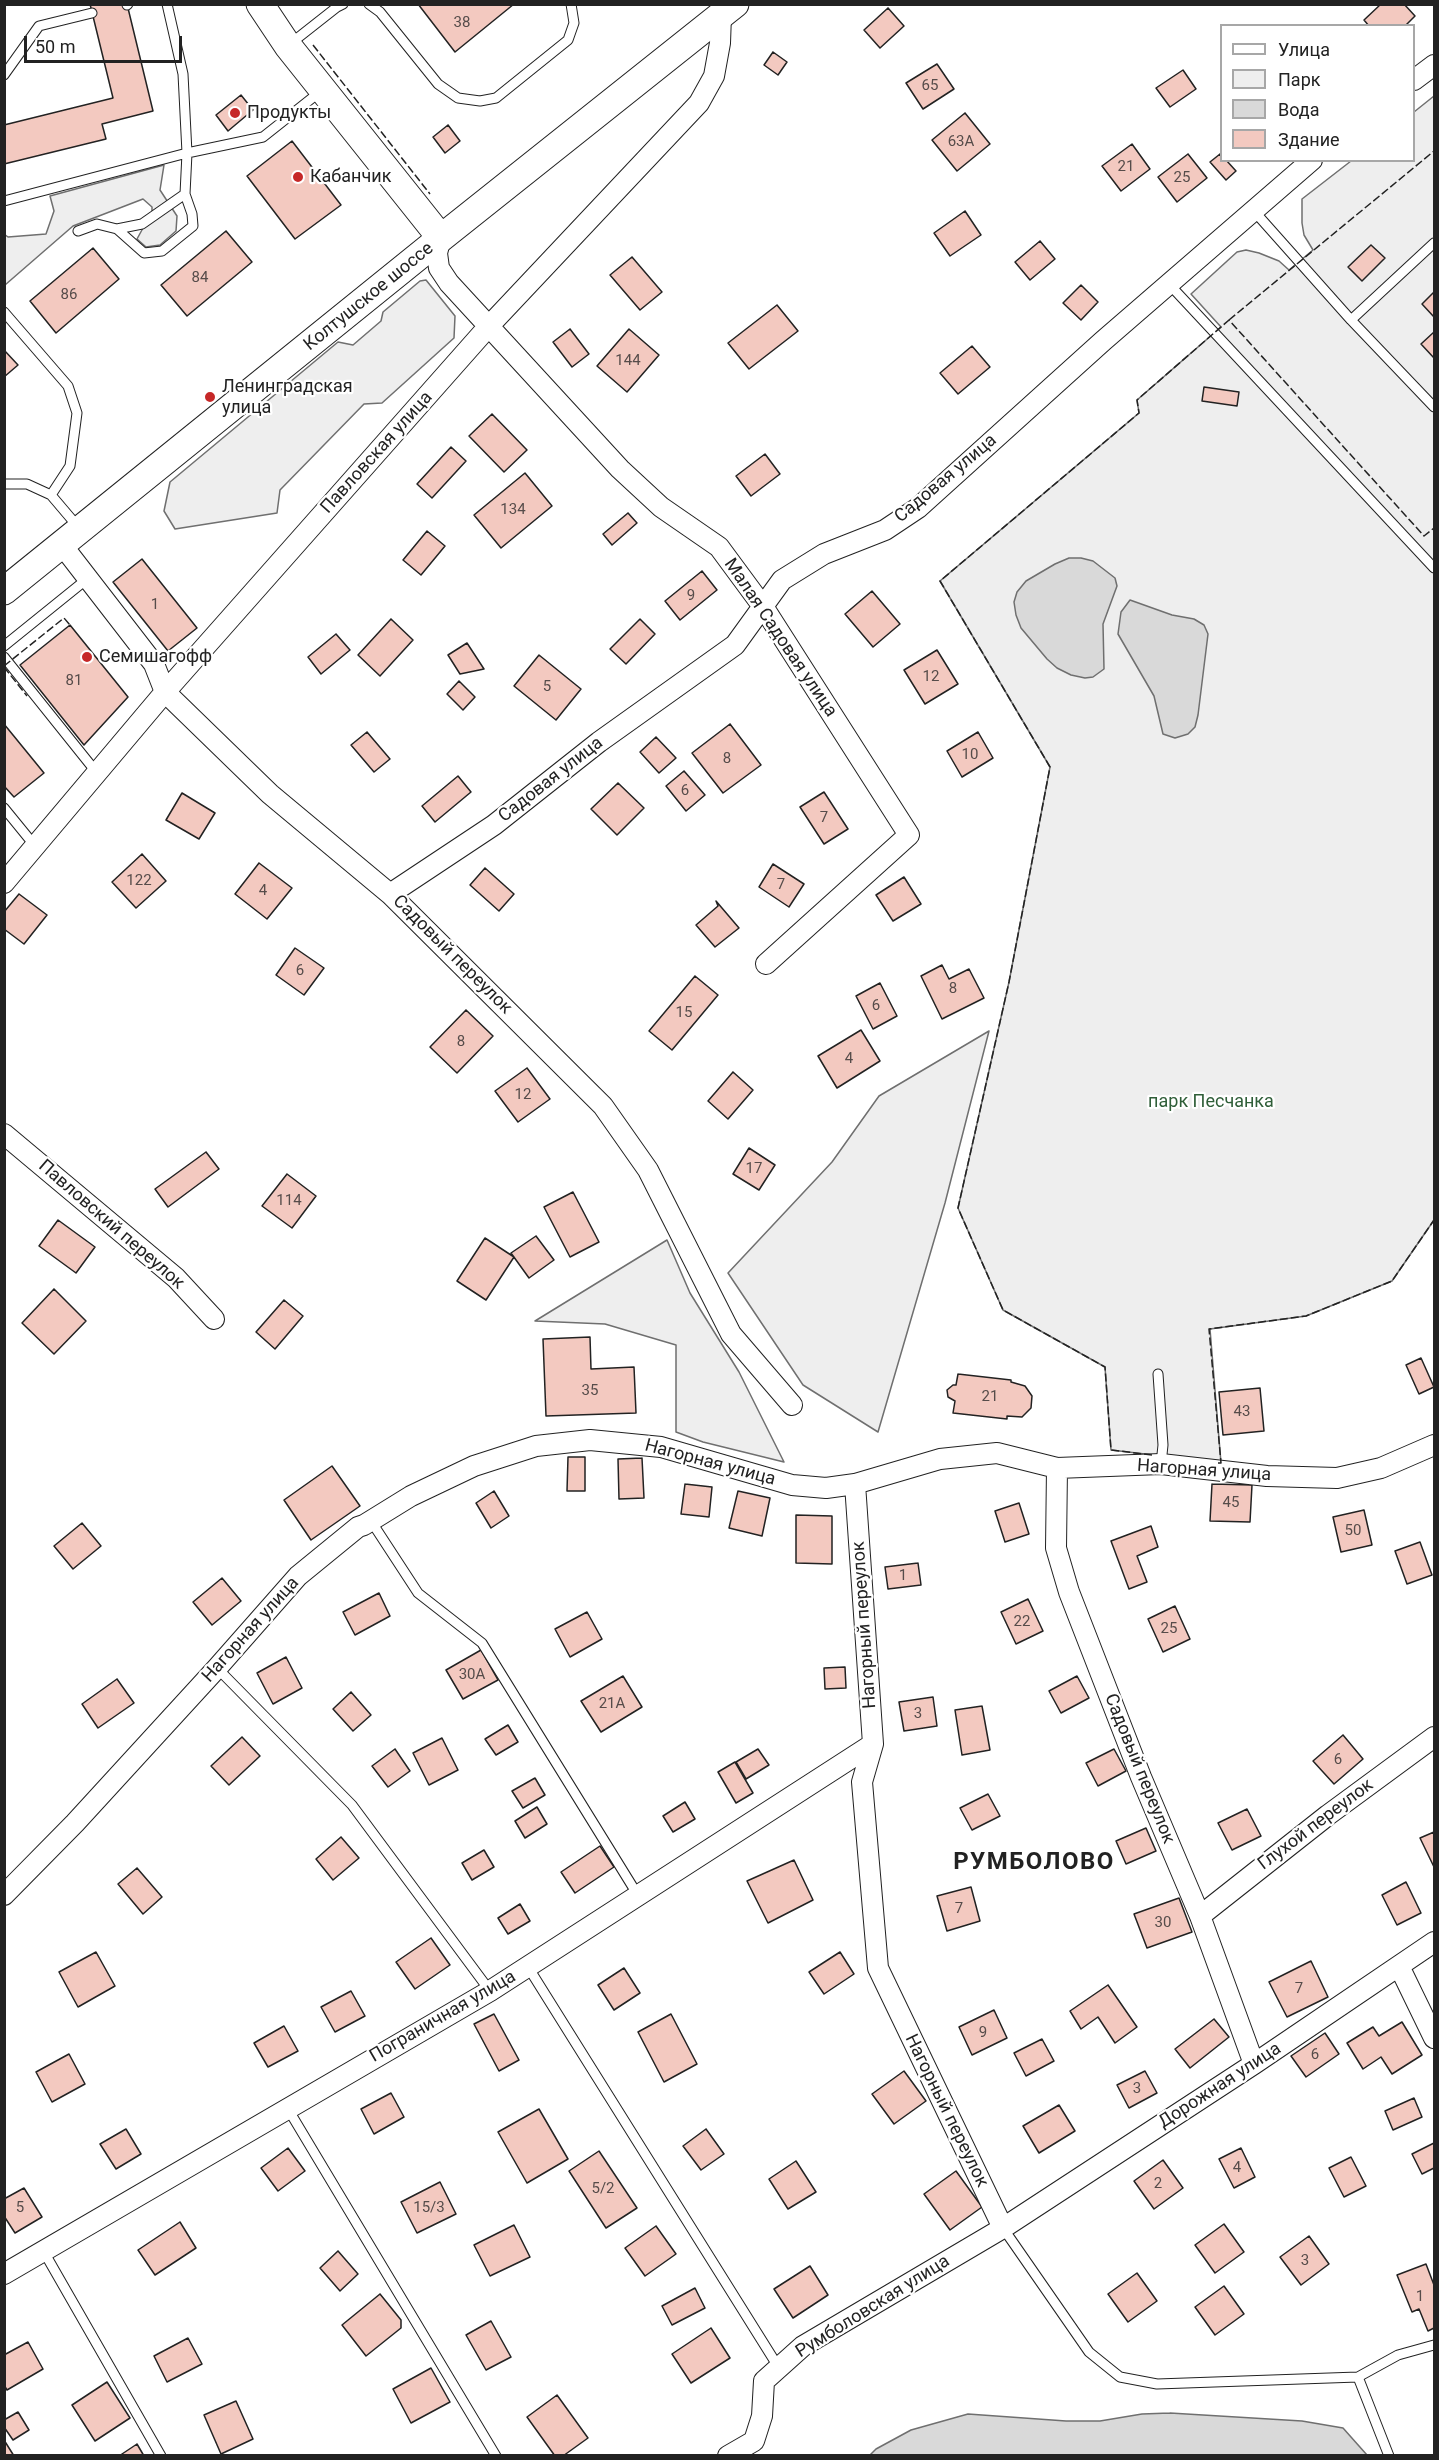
<!DOCTYPE html>
<html>
<head>
<meta charset="utf-8">
<style>
	body { margin:0 }
	#map { position:relative; width:1439px; height:2460px; overflow:hidden; background:#fff; font-family:Roboto,sans-serif }
	canvas { display:block }
	.frame { position:absolute; inset:0; border:6px solid #222; pointer-events:none }
	.legend { position:absolute; left:1220px; top:24px; width:195px; height:138px; box-sizing:border-box; background:#fff; border:2px solid #a7a7a7; margin:0; padding:8px 10px; list-style:none; font-size:18px; color:#222 }
	.legend li { display:flex; align-items:center; gap:12px; height:30px }
	.legend b { width:30px; border:2px solid #a7a7a7 }
	.scale { position:absolute; left:24px; top:36px; width:158px; height:27px; box-sizing:border-box; border:3px solid #222; border-top:0; padding-left:8px; font-size:18px; line-height:21px; white-space:nowrap; color:#222; -webkit-text-stroke:4px #fff; paint-order:stroke }
</style>
</head>
<body>
<div id="map">
<canvas width="1439" height="2460"></canvas>
<div class="frame"></div>
<ul class="legend">
<li><b style="height:8px;background:#fff"></b>Улица</li>
<li><b style="height:16px;background:#eee"></b>Парк</li>
<li><b style="height:16px;background:#d9d9d9"></b>Вода</li>
<li><b style="height:16px;background:#f3c9c0"></b>Здание</li>
</ul>
<div class="scale">50 m</div>
</div>
<script>
const g = document.querySelector('canvas').getContext('2d');
g.lineJoin = 'round';
function fill(path, color) { g.fillStyle = color; g.fill(path, 'evenodd'); }
const poly = rows => new Path2D(rows.map(r => 'M' + r).join(''));
function strokePath(path, color, width, dash) { g.strokeStyle = color; g.lineWidth = width; g.lineCap = dash ? 'butt' : 'round'; g.setLineDash(dash || []); g.stroke(path); }
function label(font, color, halo, rows, align = 'center') {
  g.font = font + ' Roboto,sans-serif'; g.lineWidth = 4.5; g.setLineDash([]); g.textBaseline = 'middle'; g.strokeStyle = halo; g.fillStyle = color; for (const [text, x, y, turn = 0] of rows) {
    g.save(); g.translate(x, y); g.rotate((+turn || 0) * Math.PI / 180); g.textAlign = isNaN(turn) ? turn : align; if (halo) g.strokeText(text, 0, 0); g.fillText(text, 0, 0); g.restore();
  }
}
const green = poly([
	[1434,96,1434,1220,1392,1281,1306,1316,1210,1329,1221,1463,1111,1450,1105,1367,1003,1310,958,1208,1009,982,1050,767,940,581,1139,413,1137,400,1221,327,1191,294,1237,252,1246,250,1259,253,1279,261,1289,270,1313,250,1304,235,1302,223,1302,199,1351,161,1414,160,1414,112,1434,96],
	[164,165,160,190,177,216,176,231,160,245,146,247,137,239,143,228,152,221,152,207,143,199,73,226,5,285,4,234,8,237,46,234,54,211,50,196,164,165],
	[426,280,455,316,454,338,382,403,364,404,280,490,277,513,175,529,164,511,170,482,338,342,353,345,381,321,383,312,420,281,426,280],
	[989,1031,945,1203,878,1432,803,1385,728,1273,832,1162,879,1096,989,1031],
	[667,1240,690,1293,739,1372,784,1462,703,1442,676,1432,676,1345,605,1324,535,1321,667,1240]
]);
const water = poly([
	[1069,558,1081,558,1093,561,1115,578,1117,586,1103,624,1104,669,1093,677,1085,678,1071,675,1057,668,1047,659,1021,628,1016,615,1014,602,1017,592,1026,581,1055,564,1069,558],
	[1130,600,1172,615,1194,619,1204,625,1208,634,1198,715,1195,727,1188,734,1175,738,1163,734,1154,696,1118,634,1121,612,1130,600],
	[1170,2413,1302,2421,1343,2428,1367,2455,870,2455,876,2449,911,2430,968,2414,1066,2421,1100,2421,1142,2414,1170,2413]
]);
const building = poly([
	[90,4,127,4,153,111,102,124,106,139,4,164,4,125,113,98,90,4],
	[418,4,514,4,455,52,418,4],
	[1381,4,1404,4,1415,16,1405,26,1369,26,1364,20,1381,4],
	[888,8,904,26,880,48,864,30,888,8],
	[773,52,787,62,778,75,764,65,773,52],
	[937,64,954,89,923,109,906,83,937,64],
	[1183,70,1196,89,1170,107,1156,88,1183,70],
	[241,95,253,110,228,131,216,115,241,95],
	[965,113,990,144,957,171,932,140,965,113],
	[448,125,460,141,445,153,433,137,448,125],
	[292,141,341,205,295,239,247,176,292,141],
	[1132,144,1150,169,1121,191,1102,166,1132,144],
	[1188,154,1207,178,1177,202,1158,177,1188,154],
	[1220,154,1222,160,1226,160,1236,171,1226,180,1210,162,1220,154],
	[965,211,981,235,950,256,934,233,965,211],
	[226,231,252,262,187,316,161,285,226,231],
	[1040,241,1055,259,1030,280,1015,262,1040,241],
	[1371,245,1385,258,1362,281,1348,267,1371,245],
	[93,248,119,279,56,333,30,301,93,248],
	[632,257,662,292,640,310,610,275,632,257],
	[1081,285,1098,302,1081,320,1063,303,1081,285],
	[1434,292,1434,317,1422,304,1434,292],
	[777,305,798,331,749,369,728,343,777,305],
	[570,329,589,354,572,367,553,342,570,329],
	[629,329,659,355,627,392,597,366,629,329],
	[1434,332,1434,358,1421,344,1434,332],
	[972,346,990,367,958,394,940,373,972,346],
	[4,350,18,365,4,377,4,350],
	[1204,387,1239,392,1237,406,1202,401,1204,387],
	[492,414,527,450,504,472,469,436,492,414],
	[451,447,466,461,432,498,417,484,451,447],
	[765,454,780,474,751,496,736,476,765,454],
	[525,473,552,506,501,548,474,515,525,473],
	[628,513,637,523,612,545,603,534,628,513],
	[427,531,445,546,421,575,403,560,427,531],
	[142,559,197,628,168,651,113,582,142,559],
	[702,571,717,590,680,620,665,601,702,571],
	[872,591,900,624,873,647,845,614,872,591],
	[391,619,413,640,380,676,358,655,391,619],
	[640,619,655,634,626,664,610,649,640,619],
	[70,625,128,697,84,745,20,665,70,625],
	[336,634,350,650,321,674,308,657,336,634],
	[467,643,484,669,460,674,448,655,467,643],
	[937,650,958,684,925,704,904,670,937,650],
	[539,655,581,689,556,720,514,686,539,655],
	[459,681,475,697,463,710,447,694,459,681],
	[4,724,44,773,14,797,4,786,4,724],
	[730,724,761,765,723,793,692,753,730,724],
	[367,732,390,759,374,772,351,745,367,732],
	[978,732,993,758,962,777,947,751,978,732],
	[656,737,676,758,659,773,640,752,656,737],
	[684,771,705,795,686,811,666,786,684,771],
	[458,776,471,792,435,822,422,806,458,776],
	[618,783,644,808,617,835,591,809,618,783],
	[824,792,848,829,824,844,800,807,824,792],
	[182,793,215,813,199,839,166,820,182,793],
	[142,854,166,881,136,908,112,882,142,854],
	[259,863,292,888,267,919,235,894,259,863],
	[773,864,804,884,789,907,759,887,773,864],
	[485,868,514,894,499,911,470,885,485,868],
	[904,877,921,904,893,921,876,895,904,877],
	[19,894,47,915,24,944,4,929,4,912,19,894],
	[716,901,739,928,715,947,696,925,718,906,716,901],
	[295,948,324,968,304,995,276,975,295,948],
	[942,965,949,979,969,969,984,998,942,1019,921,976,942,965],
	[695,976,718,995,672,1050,649,1031,695,976],
	[880,983,897,1016,873,1029,856,996,880,983],
	[466,1010,493,1036,457,1073,430,1047,466,1010],
	[861,1030,880,1061,837,1088,818,1056,861,1030],
	[527,1068,550,1099,518,1122,495,1091,527,1068],
	[733,1072,753,1090,728,1119,708,1101,733,1072],
	[749,1148,775,1165,759,1190,733,1174,749,1148],
	[206,1152,219,1169,168,1207,155,1189,206,1152],
	[287,1174,316,1196,292,1228,262,1206,287,1174],
	[573,1192,599,1242,570,1257,544,1207,573,1192],
	[58,1220,95,1247,76,1273,39,1246,58,1220],
	[536,1236,554,1260,529,1278,511,1253,536,1236],
	[485,1238,514,1257,486,1300,457,1281,485,1238],
	[54,1289,86,1321,54,1354,22,1323,54,1289],
	[284,1300,303,1316,275,1349,256,1332,284,1300],
	[590,1337,591,1369,634,1367,636,1413,546,1416,543,1339,590,1337],
	[1421,1358,1434,1387,1419,1394,1406,1365,1421,1358],
	[958,1374,1011,1380,1011,1382,1025,1386,1032,1396,1031,1408,1022,1417,1007,1416,1007,1419,953,1413,955,1401,948,1397,947,1390,953,1385,956,1385,958,1374],
	[1260,1388,1264,1431,1223,1435,1219,1392,1260,1388],
	[568,1457,585,1457,585,1491,567,1491,568,1457],
	[642,1458,644,1498,619,1499,618,1459,642,1458],
	[332,1466,360,1506,311,1540,284,1500,332,1466],
	[685,1484,712,1487,709,1517,681,1514,685,1484],
	[1212,1484,1252,1485,1250,1522,1210,1521,1212,1484],
	[494,1491,509,1516,491,1528,476,1503,494,1491],
	[738,1491,770,1498,762,1536,729,1528,738,1491],
	[1019,1503,1029,1534,1005,1542,995,1511,1019,1503],
	[1364,1510,1372,1545,1341,1552,1333,1517,1364,1510],
	[796,1515,832,1516,832,1564,796,1563,796,1515],
	[82,1523,101,1546,73,1569,54,1546,82,1523],
	[1151,1526,1158,1547,1137,1556,1147,1582,1129,1589,1111,1541,1151,1526],
	[1420,1542,1432,1575,1407,1584,1395,1551,1420,1542],
	[918,1563,921,1585,888,1589,885,1567,918,1563],
	[222,1578,241,1601,212,1625,193,1602,222,1578],
	[379,1593,390,1616,355,1635,343,1612,379,1593],
	[1028,1599,1043,1631,1016,1644,1001,1612,1028,1599],
	[1175,1606,1190,1639,1163,1652,1148,1619,1175,1606],
	[587,1612,602,1639,570,1657,555,1629,587,1612],
	[481,1650,498,1680,463,1699,446,1670,481,1650],
	[286,1657,302,1688,273,1704,257,1673,286,1657],
	[845,1667,846,1688,825,1689,824,1668,845,1667],
	[623,1676,642,1707,601,1732,581,1701,623,1676],
	[1077,1676,1089,1698,1061,1713,1049,1691,1077,1676],
	[117,1679,134,1703,98,1728,82,1704,117,1679],
	[351,1692,371,1715,353,1731,333,1709,351,1692],
	[933,1697,937,1726,904,1731,899,1702,933,1697],
	[982,1706,990,1750,962,1755,955,1710,982,1706],
	[508,1725,518,1742,496,1755,485,1739,508,1725],
	[1343,1735,1363,1759,1334,1784,1313,1761,1343,1735],
	[242,1737,260,1756,229,1785,211,1766,242,1737],
	[442,1738,458,1770,429,1785,413,1753,442,1738],
	[395,1749,410,1771,388,1787,372,1766,395,1749],
	[758,1749,769,1765,746,1779,736,1762,758,1749],
	[1114,1749,1126,1771,1098,1786,1086,1763,1114,1749],
	[735,1762,753,1793,736,1803,718,1772,735,1762],
	[535,1778,545,1795,523,1808,512,1791,535,1778],
	[988,1794,1000,1816,972,1830,960,1808,988,1794],
	[685,1802,695,1819,673,1832,663,1816,685,1802],
	[537,1807,547,1824,525,1838,515,1821,537,1807],
	[1247,1809,1261,1836,1232,1850,1218,1823,1247,1809],
	[1146,1828,1156,1851,1126,1864,1116,1841,1146,1828],
	[1434,1832,1434,1867,1420,1838,1434,1832],
	[341,1837,359,1858,333,1880,316,1859,341,1837],
	[600,1846,614,1867,575,1893,561,1872,600,1846],
	[484,1850,494,1867,472,1880,462,1863,484,1850],
	[794,1860,813,1900,768,1923,747,1881,794,1860],
	[137,1868,162,1897,143,1914,118,1884,137,1868],
	[1406,1882,1421,1913,1397,1925,1382,1895,1406,1882],
	[971,1887,980,1921,947,1931,937,1896,971,1887],
	[1179,1898,1192,1932,1147,1948,1134,1914,1179,1898],
	[520,1904,530,1921,508,1934,498,1918,520,1904],
	[431,1938,450,1965,415,1989,396,1962,431,1938],
	[96,1952,115,1986,78,2007,59,1972,96,1952],
	[840,1952,854,1974,824,1994,809,1972,840,1952],
	[1311,1961,1328,1997,1287,2017,1269,1982,1311,1961],
	[624,1968,640,1993,614,2010,598,1985,624,1968],
	[1108,1985,1137,2027,1115,2043,1098,2017,1081,2029,1070,2011,1108,1985],
	[351,1991,365,2016,335,2032,321,2007,351,1991],
	[994,2010,1007,2038,972,2055,959,2027,994,2010],
	[494,2014,519,2060,499,2071,474,2024,494,2014],
	[671,2014,697,2064,664,2082,638,2032,671,2014],
	[1214,2019,1229,2037,1190,2068,1175,2049,1214,2019],
	[1402,2022,1422,2055,1392,2074,1381,2057,1363,2069,1347,2043,1373,2027,1379,2036,1402,2022],
	[284,2026,298,2051,268,2067,254,2043,284,2026],
	[1325,2033,1339,2054,1306,2077,1291,2056,1325,2033],
	[1042,2039,1054,2061,1026,2076,1014,2053,1042,2039],
	[69,2054,85,2084,52,2102,36,2072,69,2054],
	[904,2071,926,2101,894,2124,872,2094,904,2071],
	[1145,2071,1157,2093,1129,2108,1117,2085,1145,2071],
	[391,2093,404,2117,374,2134,361,2109,391,2093],
	[1414,2098,1422,2117,1393,2130,1385,2111,1414,2098],
	[1059,2105,1075,2131,1039,2153,1023,2126,1059,2105],
	[539,2109,568,2159,527,2183,498,2132,539,2109],
	[126,2129,141,2154,116,2169,100,2144,126,2129],
	[706,2129,724,2154,701,2170,683,2146,706,2129],
	[1434,2143,1434,2168,1422,2174,1412,2154,1434,2143],
	[288,2148,305,2171,278,2191,261,2168,288,2148],
	[1241,2148,1255,2177,1234,2188,1219,2159,1241,2148],
	[599,2151,637,2208,606,2228,569,2171,599,2151],
	[1351,2157,1366,2186,1344,2197,1329,2168,1351,2157],
	[1163,2160,1183,2188,1154,2209,1134,2181,1163,2160],
	[796,2161,816,2192,788,2209,769,2179,796,2161],
	[956,2171,982,2207,950,2230,924,2194,956,2171],
	[440,2182,456,2214,417,2233,401,2202,440,2182],
	[24,2188,42,2217,15,2233,4,2216,4,2199,24,2188],
	[180,2222,196,2248,155,2275,138,2250,180,2222],
	[1224,2224,1244,2252,1215,2273,1195,2245,1224,2224],
	[514,2225,530,2257,490,2276,474,2245,514,2225],
	[656,2226,676,2254,645,2276,625,2248,656,2226],
	[1309,2236,1329,2264,1301,2285,1280,2257,1309,2236],
	[338,2251,358,2274,340,2291,320,2268,338,2251],
	[1426,2264,1434,2285,1434,2328,1428,2331,1419,2309,1412,2312,1397,2275,1426,2264],
	[810,2266,828,2295,793,2318,774,2289,810,2266],
	[1137,2273,1157,2301,1128,2322,1108,2294,1137,2273],
	[1224,2286,1244,2314,1215,2335,1195,2307,1224,2286],
	[695,2288,705,2308,672,2325,662,2306,695,2288],
	[380,2294,401,2320,401,2328,366,2356,342,2325,380,2294],
	[491,2321,511,2357,486,2370,466,2335,491,2321],
	[711,2328,730,2358,691,2383,672,2354,711,2328],
	[188,2338,202,2364,167,2382,154,2356,188,2338],
	[28,2342,43,2369,7,2390,4,2385,4,2355,28,2342],
	[431,2368,450,2402,411,2423,393,2389,431,2368],
	[107,2382,130,2418,95,2441,72,2405,107,2382],
	[557,2395,588,2438,563,2456,555,2456,527,2417,557,2395],
	[236,2401,253,2439,221,2454,204,2415,236,2401],
	[18,2412,29,2430,13,2440,4,2427,4,2420,18,2412],
	[4,2440,14,2456,4,2456,4,2440],
	[137,2444,144,2456,119,2456,137,2444]
]);
const lane = poly([
	[369,4,380,12,438,84,458,98,480,101,496,98,568,40,574,23,571,4],
	[127,5,128,4],
	[290,44,337,7,343,4],
	[4,75,39,26,92,13],
	[4,201,187,153,263,137,321,91],
	[1254,211,1351,320,1434,407],
	[117,229,144,253,162,251,193,226,192,214,185,194,187,153,183,74,167,4],
	[78,231,97,224,117,229,142,224,185,194],
	[1169,284,1434,568],
	[4,312,68,386,77,413,70,466,51,495],
	[1351,320,1434,243],
	[4,484,27,484,51,495,79,528],
	[4,646,87,579],
	[4,657,97,773],
	[4,808,35,846],
	[1158,1374,1163,1445,1161,1464],
	[371,1521,418,1593,482,1643,639,1897],
	[217,1668,352,1805,490,1991],
	[528,1967,779,2368],
	[288,2109,496,2456],
	[1003,2228,1089,2352,1120,2377,1157,2384,1358,2377,1389,2456],
	[44,2252,161,2456],
	[1358,2377,1398,2355,1434,2345]
]);
const street = poly([
	[1414,80,1434,65],
	[441,238,437,253,439,268,449,283,620,469,661,507,719,547,764,608,909,835,766,964],
	[62,545,154,664,165,692,270,794,390,894,603,1106,648,1170,731,1334,792,1405],
	[4,883,165,692,488,327,699,103,714,76,720,43,721,15],
	[390,894,494,825,599,742,735,645,782,580,824,554,885,530,918,508,1103,341,1312,160],
	[4,1134,176,1278,214,1319],
	[1057,1468,1056,1548,1069,1592,1141,1777,1200,1916,1254,2064],
	[855,1484,873,1744,862,1782,878,1968,1003,2228],
	[4,1895,75,1823,217,1668,298,1576,358,1527,364,1525,411,1496,474,1466,536,1446,590,1440,661,1447,792,1485,826,1488,855,1484,940,1459,997,1453,1057,1468,1161,1464,1267,1476,1337,1478,1381,1468,1434,1445],
	[1200,1916,1328,1815,1434,1737],
	[1399,1966,1434,2038],
	[4,2274,490,1991,873,1744],
	[728,2456,754,2441,762,2416,764,2381,803,2346,1003,2228,1254,2064,1434,1942]
]);
const secondary = poly([
	[260,4,288,46,441,238],
	[4,591,441,238,735,4]
]);
const fence = poly([
	[313,45,430,194],
	[1229,320,1434,151],
	[4,666,64,618,70,625],
	[4,667,27,696],
	[1152,1455,1111,1450,1105,1367,1003,1310,958,1208,1009,982,1050,767,940,581,1139,413,1137,400,1229,320,1424,536,1434,528],
	[1218,1463,1221,1463,1209,1329,1306,1316,1392,1281,1434,1220]
]);
const markers = [
	[235,113,6,"#c62828"],
	[298,177,6,"#c62828"],
	[210,397,6,"#c62828"],
	[87,657,6,"#c62828"]
];
const numberNames = [
	["38",462,23],
	["65",930,86],
	["63А",961,142],
	["21",1126,167],
	["25",1182,178],
	["84",200,278],
	["86",69,295],
	["144",628,361],
	["134",513,510],
	["9",691,596],
	["1",155,605],
	["12",931,677],
	["81",74,681],
	["5",547,687],
	["10",970,755],
	["8",727,759],
	["6",685,791],
	["7",824,818],
	["122",139,881],
	["7",781,885],
	["4",263,891],
	["6",300,971],
	["8",953,989],
	["6",876,1006],
	["15",684,1013],
	["8",461,1042],
	["4",849,1059],
	["12",523,1095],
	["17",754,1169],
	["114",289,1201],
	["35",590,1391],
	["21",990,1397],
	["43",1242,1412],
	["45",1231,1503],
	["50",1353,1531],
	["1",903,1576],
	["22",1022,1622],
	["25",1169,1629],
	["30А",472,1675],
	["21А",612,1704],
	["3",918,1714],
	["6",1338,1760],
	["7",959,1909],
	["30",1163,1923],
	["7",1299,1989],
	["9",983,2033],
	["6",1315,2055],
	["3",1137,2089],
	["4",1237,2168],
	["2",1158,2184],
	["5/2",603,2189],
	["5",20,2208],
	["15/3",429,2208],
	["3",1305,2261],
	["1",1420,2297]
];
const poiNames = [
	["Продукты",247,113],
	["Кабанчик",310,177],
	["Ленинградская",222,387],
	["улица",222,408],
	["Семишагофф",99,657]
];
const streetNames = [
	["Колтушское шоссе",369,297,-39],
	["Павловская улица",377,453,-48],
	["Садовая улица",946,479,-40],
	["Малая Садовая улица",780,638,56],
	["Садовая улица",551,780,-38],
	["Садовый переулок",452,955,45],
	["Павловский переулок",111,1225,41],
	["Нагорная улица",710,1463,15],
	["Нагорная улица",1204,1471,4],
	["Нагорный переулок",865,1625,-94],
	["Нагорная улица",251,1630,-48],
	["Садовый переулок",1139,1769,68],
	["Глухой переулок",1316,1825,-37],
	["Пограничная улица",443,2017,-30],
	["Дорожная улица",1220,2086,-33],
	["Нагорный переулок",946,2111,64],
	["Румболовская улица",873,2307,-32]
];
const parkNames = [
	["парк Песчанка",1211,1102]
];
const districtNames = [
	["РУМБОЛОВО",1034,1863]
];
fill(green, '#eee');
strokePath(green, '#6f6f6f', 1.5);
fill(water, '#d9d9d9');
strokePath(water, '#6f6f6f', 1.5);
fill(building, '#f3c9c0');
strokePath(building, '#222', 1.5);
strokePath(lane, '#222', 11);
strokePath(street, '#222', 22);
strokePath(secondary, '#222', 29);
strokePath(lane, '#fff', 9);
strokePath(street, '#fff', 20);
strokePath(secondary, '#fff', 27);
strokePath(fence, '#222', 1.5, [8, 3]);
for (const [x, y, r, color] of markers) { const dot = new Path2D(); dot.arc(x, y, r, 0, 2 * Math.PI); g.fillStyle = color; g.fill(dot); strokePath(dot, '#fff', 2); }
label('15px', '#564c4a', null, numberNames);
label('18px', '#222', '#fff', poiNames, 'left');
label('18px', '#222', '#fff', streetNames);
label('18px', '#2f5e38', '#fff', parkNames);
g.letterSpacing = '1.5px';
label('bold 24px', '#222', '#fff', districtNames);
g.letterSpacing = '0px';
</script>
</body>
</html>
